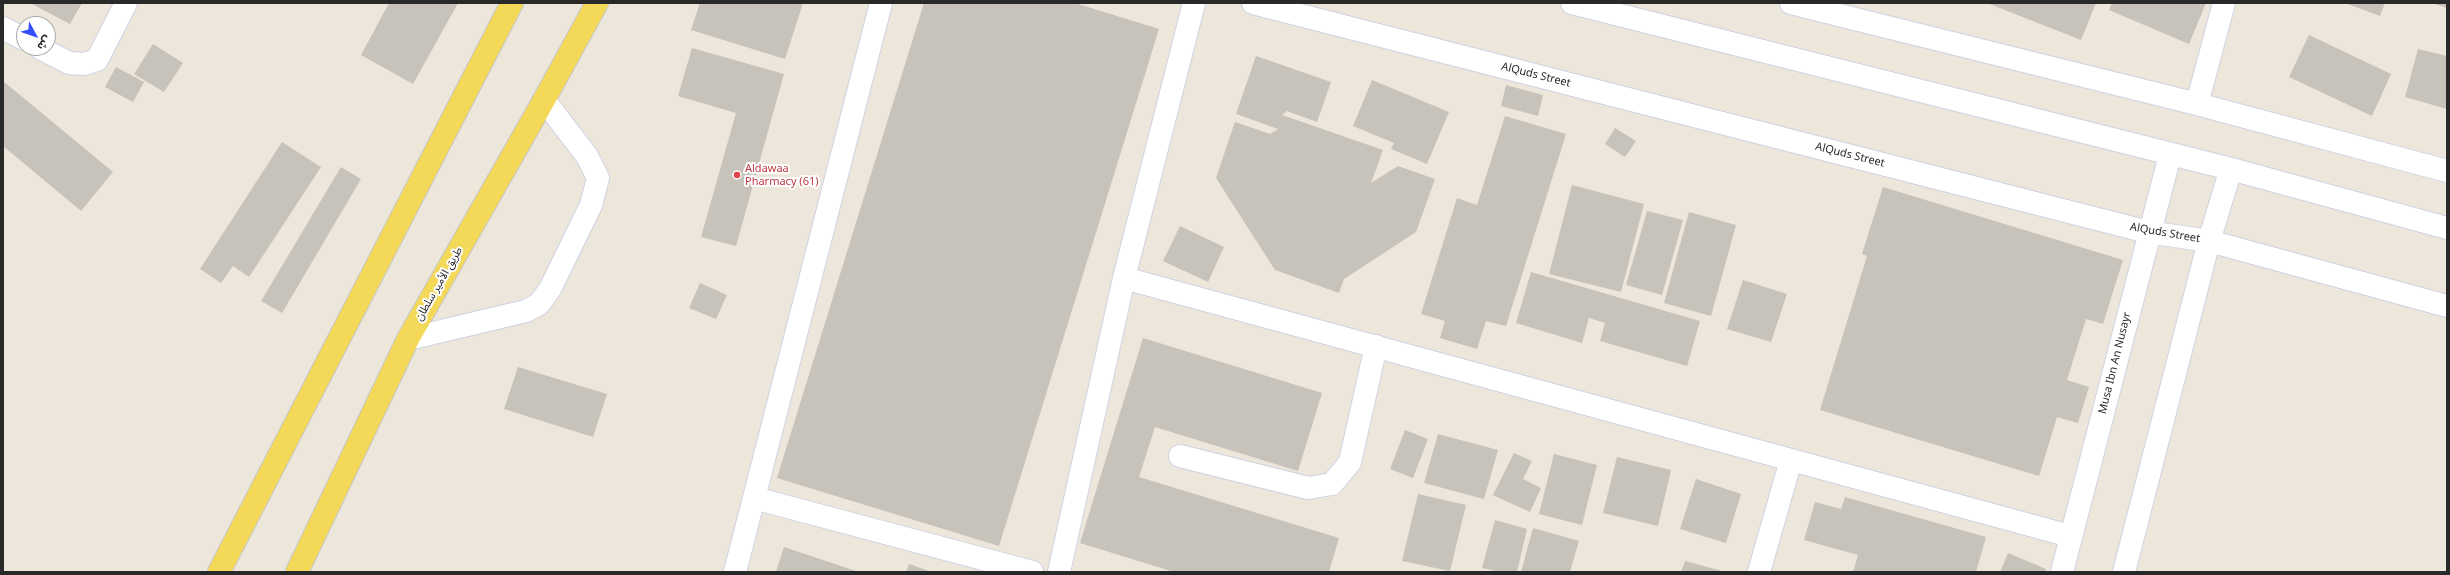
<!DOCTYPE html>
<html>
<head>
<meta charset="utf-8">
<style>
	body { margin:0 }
	#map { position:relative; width:2450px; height:575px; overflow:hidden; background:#ece6db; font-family:"Noto Sans","Noto Sans Arabic",sans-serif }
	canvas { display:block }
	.frame { position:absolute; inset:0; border:4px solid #292929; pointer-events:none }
	.north { position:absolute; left:16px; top:16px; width:40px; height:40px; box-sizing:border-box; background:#fff; border:1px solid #a9a9a9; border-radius:50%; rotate:130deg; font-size:11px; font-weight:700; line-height:16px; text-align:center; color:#292929 }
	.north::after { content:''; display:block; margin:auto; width:14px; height:18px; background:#354ffe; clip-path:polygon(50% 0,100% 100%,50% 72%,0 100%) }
</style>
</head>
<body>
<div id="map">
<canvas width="2450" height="575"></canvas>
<div class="frame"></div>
<div class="north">ش</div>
</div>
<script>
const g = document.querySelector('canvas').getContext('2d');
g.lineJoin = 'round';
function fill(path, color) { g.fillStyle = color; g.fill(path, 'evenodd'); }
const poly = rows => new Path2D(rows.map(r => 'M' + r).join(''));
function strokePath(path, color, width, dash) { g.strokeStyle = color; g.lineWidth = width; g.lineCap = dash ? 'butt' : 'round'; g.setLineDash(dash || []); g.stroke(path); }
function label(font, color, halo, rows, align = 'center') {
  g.font = font + ' "Noto Sans","Noto Sans Arabic",sans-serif'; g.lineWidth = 4; g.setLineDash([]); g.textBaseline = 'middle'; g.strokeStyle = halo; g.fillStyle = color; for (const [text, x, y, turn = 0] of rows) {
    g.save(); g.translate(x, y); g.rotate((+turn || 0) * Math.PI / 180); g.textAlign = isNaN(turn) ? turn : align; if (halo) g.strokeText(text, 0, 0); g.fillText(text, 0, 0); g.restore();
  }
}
const building = poly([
	[30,3,82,3,70,24],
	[389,3,458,3,413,84,361,55],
	[700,3,803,3,785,59,691,30],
	[924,3,1075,3,1159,29,999,546,777,478],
	[1987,3,2096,3,2081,40],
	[2112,3,2206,3,2189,44,2109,10],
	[2345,3,2385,3,2380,16],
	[2432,3,2447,3,2447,8],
	[2309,35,2391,74,2372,116,2289,77],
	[153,44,183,63,164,92,134,74],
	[692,48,784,74,736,246,701,237,736,113,678,96],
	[2418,49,2447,56,2447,109,2405,97],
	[1256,56,1331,82,1317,122,1287,111,1282,115,1383,150,1371,183,1398,166,1435,179,1416,232,1344,279,1339,293,1275,270,1216,178,1235,122,1270,134,1278,129,1236,114],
	[116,67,144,82,133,102,105,87],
	[1372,80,1449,112,1427,164,1391,149,1394,143,1353,126],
	[3,81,113,172,81,211,3,146],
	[1506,85,1543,95,1538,116,1501,106],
	[1505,116,1566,134,1506,326,1486,321,1477,349,1440,338,1445,321,1421,314,1457,198,1477,205],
	[1615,128,1636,141,1625,157,1605,144],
	[282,142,321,167,249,277,233,266,221,283,200,269],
	[341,167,361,179,282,313,261,301],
	[1572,185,1644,204,1621,292,1549,274],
	[1883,187,2123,260,2103,324,2086,319,2067,380,2089,387,2078,423,2057,417,2039,476,1820,410,1867,256,1862,254],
	[1647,211,1683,220,1662,295,1626,285],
	[1689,212,1736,225,1711,316,1664,303],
	[1180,226,1224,247,1208,282,1163,261],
	[1531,272,1700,321,1687,366,1600,341,1605,323,1589,318,1582,343,1516,323],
	[1743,280,1787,294,1771,342,1727,329],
	[700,283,727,295,716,319,689,308],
	[1143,338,1322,393,1298,471,1155,427,1139,477,1339,538,1329,572,1174,572,1080,543],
	[518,367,607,394,593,437,504,409],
	[1405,430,1428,439,1413,478,1390,469],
	[1438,434,1498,450,1484,499,1424,483],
	[1514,453,1532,461,1523,479,1541,488,1530,512,1493,495],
	[1554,454,1597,465,1582,525,1539,514],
	[1617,457,1671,470,1658,526,1603,513],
	[1696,479,1741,494,1726,543,1680,529],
	[1418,494,1466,505,1450,571,1402,561],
	[1845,497,1986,537,1976,572,1853,572,1858,555,1804,540,1815,502,1841,509],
	[1495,520,1527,529,1517,572,1500,572,1482,568],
	[1533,528,1579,541,1570,572,1521,572],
	[784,547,859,572,776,572],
	[2008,553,2046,569,2045,572,2000,572],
	[1685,561,1726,572,1681,572],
	[909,564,932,572,906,572]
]);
const minor = poly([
	[1194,3,1124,278,2070,536],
	[1253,3,2148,232,2209,241,2447,306],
	[1572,3,2231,169,2447,228],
	[1791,3,2197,104,2447,171],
	[3,28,24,39],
	[40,48,69,63,84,64,97,60,126,3],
	[2197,104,2224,3],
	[408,339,526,311,539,304,550,289,591,205,598,178,587,156,544,100],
	[1180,456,1308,488,1332,484,1350,462,1376,346],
	[754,498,1032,572],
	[735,572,881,3],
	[1059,572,1124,278],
	[1759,572,1791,460],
	[2062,572,2170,155],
	[2124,572,2209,241,2231,169]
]);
const major = poly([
	[219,572,512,3],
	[297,572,408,339,544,100,597,3]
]);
const markers = [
	[737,175,4,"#e0444e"]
];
const streetNames = [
	["AlQuds Street",1536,75,14],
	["AlQuds Street",1850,155,14],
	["AlQuds Street",2165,233,10],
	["طريق الأمير سلطان",439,284,-60],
	["Musa Ibn An Nusayr",2115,363,-76]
];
const healthNames = [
	["Aldawaa",745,169],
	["Pharmacy (61)",745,182]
];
fill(building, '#c7c2ba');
strokePath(minor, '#d0d2e3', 24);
strokePath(major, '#c7c7c7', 24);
strokePath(minor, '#fff', 22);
strokePath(major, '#f4d858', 22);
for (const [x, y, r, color] of markers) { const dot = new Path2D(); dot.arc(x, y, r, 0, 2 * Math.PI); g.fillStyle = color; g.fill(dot); strokePath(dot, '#fff', 1.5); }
label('11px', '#292929', '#fff', streetNames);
label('11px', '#be3a42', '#fff', healthNames, 'left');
</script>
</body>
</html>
